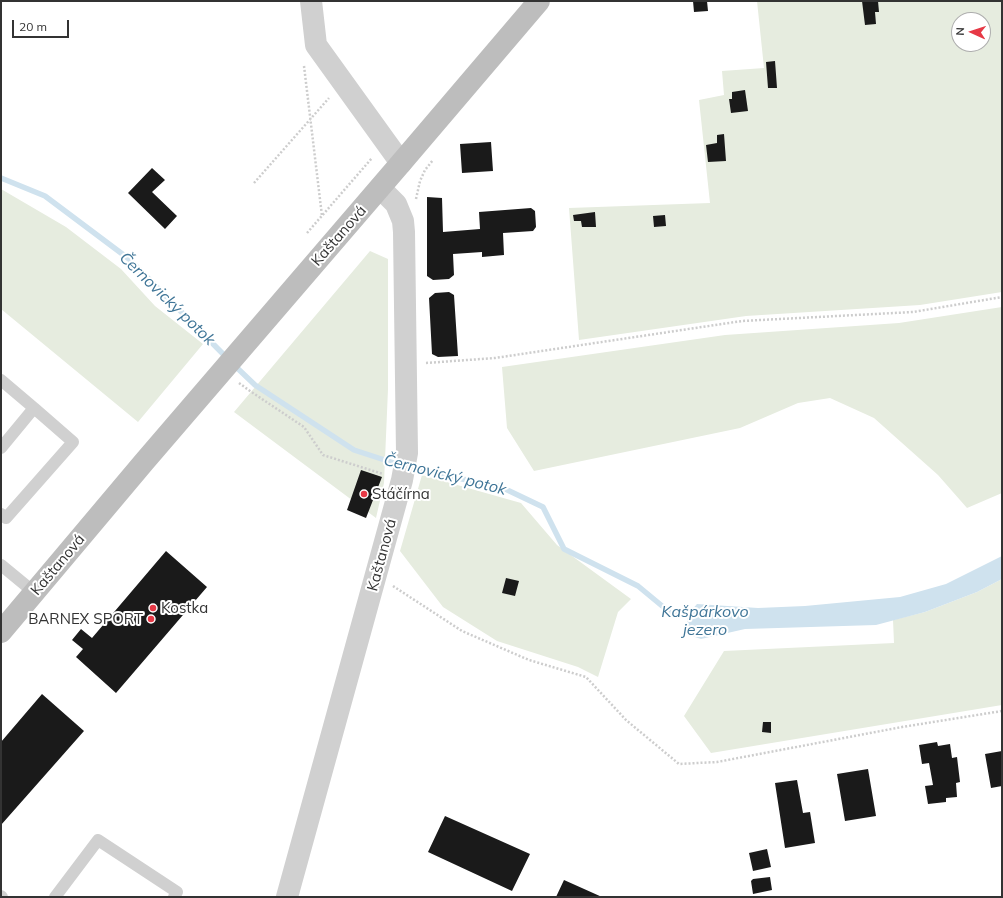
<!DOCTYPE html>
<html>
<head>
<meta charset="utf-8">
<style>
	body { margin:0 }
	#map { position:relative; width:1003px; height:898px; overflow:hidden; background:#fff; font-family:Mulish,sans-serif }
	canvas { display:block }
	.frame { position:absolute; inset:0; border:2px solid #333; pointer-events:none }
	.north { position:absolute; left:951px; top:12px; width:40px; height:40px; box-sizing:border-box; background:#fff; border:1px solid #adadad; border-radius:50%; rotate:273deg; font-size:11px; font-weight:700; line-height:16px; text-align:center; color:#333 }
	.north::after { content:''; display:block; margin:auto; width:14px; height:18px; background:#e63946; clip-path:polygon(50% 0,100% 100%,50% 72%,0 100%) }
	.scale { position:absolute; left:12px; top:20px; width:57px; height:18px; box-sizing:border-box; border:2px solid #333; border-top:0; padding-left:5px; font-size:12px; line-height:14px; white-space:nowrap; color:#333; -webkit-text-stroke:3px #fff; paint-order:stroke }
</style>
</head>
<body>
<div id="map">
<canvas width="1003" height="898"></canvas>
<div class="frame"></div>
<div class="north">N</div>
<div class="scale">20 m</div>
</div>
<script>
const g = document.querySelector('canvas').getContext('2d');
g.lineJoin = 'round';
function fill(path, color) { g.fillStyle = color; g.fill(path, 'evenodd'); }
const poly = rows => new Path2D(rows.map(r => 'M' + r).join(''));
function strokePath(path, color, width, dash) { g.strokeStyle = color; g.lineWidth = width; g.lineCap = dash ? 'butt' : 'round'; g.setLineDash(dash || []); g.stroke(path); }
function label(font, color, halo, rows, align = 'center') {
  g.font = font + ' Mulish,sans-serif'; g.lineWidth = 4; g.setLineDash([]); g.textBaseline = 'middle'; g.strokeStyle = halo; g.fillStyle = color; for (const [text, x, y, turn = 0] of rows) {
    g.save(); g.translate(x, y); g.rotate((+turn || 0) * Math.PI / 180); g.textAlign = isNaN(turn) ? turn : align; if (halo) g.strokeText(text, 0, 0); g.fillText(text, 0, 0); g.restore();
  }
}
const green = poly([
	[757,1,1002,1,1002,292,920,305,746,316,579,340,569,208,710,203,699,100,724,95,722,71,764,68],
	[959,20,983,20,983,44,959,44],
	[1,189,66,227,121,269,155,306,203,344,138,422,1,309],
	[370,251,388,259,388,389,384,483,376,518,234,412],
	[1002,307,1002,493,967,508,938,475,874,418,830,398,798,403,740,428,534,471,507,428,502,367,725,335,899,323],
	[422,475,521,503,557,545,631,599,618,612,598,677,578,667,497,641,443,607,400,551],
	[1002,579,1002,705,711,753,684,716,724,651,894,643,893,620,925,612,977,592]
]);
const water = poly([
	[1002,556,1002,579,977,592,925,612,876,625,745,629,701,639,692,636,689,633,687,618,689,613,697,604,758,608,805,606,900,597,946,584]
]);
const stream = poly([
	[1,178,45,196,129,259,227,358],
	[233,364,255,385,354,450,400,465],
	[409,468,501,487,543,507,564,549,638,586,673,615,694,615]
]);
const building = poly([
	[693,1,707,1,708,11,694,12],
	[862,1,878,1,879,12,875,12,876,24,865,25],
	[775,61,777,88,768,88,766,62],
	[745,90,748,111,731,113,729,99,732,99,732,92],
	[724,134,726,161,708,162,706,145,717,143,717,135],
	[491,142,493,171,462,173,460,144],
	[152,168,165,180,152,192,177,216,165,229,128,193],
	[427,197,442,198,443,232,480,229,479,212,531,208,535,211,536,227,533,231,503,233,504,255,482,257,482,252,453,254,454,275,449,279,433,280,427,276],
	[595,212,596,227,582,227,581,221,574,221,573,215],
	[665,215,666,226,654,227,653,216],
	[449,292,454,295,458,356,438,357,432,354,429,298,435,293],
	[361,470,382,477,366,518,347,510],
	[166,551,207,587,116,693,76,657,83,649,72,640,81,629,92,638],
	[506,578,519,581,515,596,502,593],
	[42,694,84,731,1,825,1,742],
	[763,722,771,722,771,733,762,732],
	[937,742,938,746,950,744,952,758,957,757,960,782,956,783,957,797,946,798,946,802,928,804,925,786,933,785,929,763,922,764,919,745],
	[1002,751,1002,786,991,788,985,754],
	[868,769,876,816,845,821,837,774],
	[797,780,803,813,810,812,815,843,785,848,775,783],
	[445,816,530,854,512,891,428,852],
	[767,849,771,867,753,871,749,853],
	[770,877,772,890,753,894,751,881,753,879],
	[564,880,602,897,556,897]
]);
const path = poly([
	[304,66,322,216],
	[254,183,329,98],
	[416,199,420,181,425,170,433,160],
	[307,233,372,158],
	[426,363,495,358,742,321,913,312,1002,297],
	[239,383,250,391,304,427,323,455,383,474],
	[393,586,462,631,529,660,586,677,626,720,679,764,717,762,902,727,1002,711]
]);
const service = poly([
	[1,380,34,408,1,448],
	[1,514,6,518,73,442,34,408],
	[1,565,35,593],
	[1,896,2,897],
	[55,897,98,840,177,892,174,897]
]);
const minor = poly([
	[311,1,316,45,401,163],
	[287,897,402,480,407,453,404,232,403,221,396,204,380,188]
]);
const secondary = poly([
	[1,632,144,462,401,163,539,1]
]);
const markers = [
	[364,494,4,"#e63946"],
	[153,608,4,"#e63946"],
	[151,619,4,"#e63946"]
];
const streetNames = [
	["Kaštanová",339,236,-49],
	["Kaštanová",382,555,-75],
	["Kaštanová",58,565,-50]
];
const poiNames = [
	["Stáčírna",372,494],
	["Kostka",161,608],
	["BARNEX SPORT",143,619,"right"]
];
const waterNames = [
	["Černovický potok",167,299,44],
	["Černovický potok",445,475,14],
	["Kašpárkovo",705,612],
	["jezero",705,630]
];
fill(green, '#e6ecdf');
fill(water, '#cfe2ee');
strokePath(stream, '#cfe2ee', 5.5);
fill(building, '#1a1a1a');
strokePath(path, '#cdcdcd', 2.5, [2, 2]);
strokePath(service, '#d0d0d0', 12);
strokePath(minor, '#d0d0d0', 22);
strokePath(secondary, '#bdbdbd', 22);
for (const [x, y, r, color] of markers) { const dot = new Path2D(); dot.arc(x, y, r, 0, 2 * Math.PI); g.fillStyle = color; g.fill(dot); strokePath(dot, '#fff', 1.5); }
label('15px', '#333', '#fff', streetNames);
label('15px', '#333', '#fff', poiNames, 'left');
label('italic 16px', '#3f7597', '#fff', waterNames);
</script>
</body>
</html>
